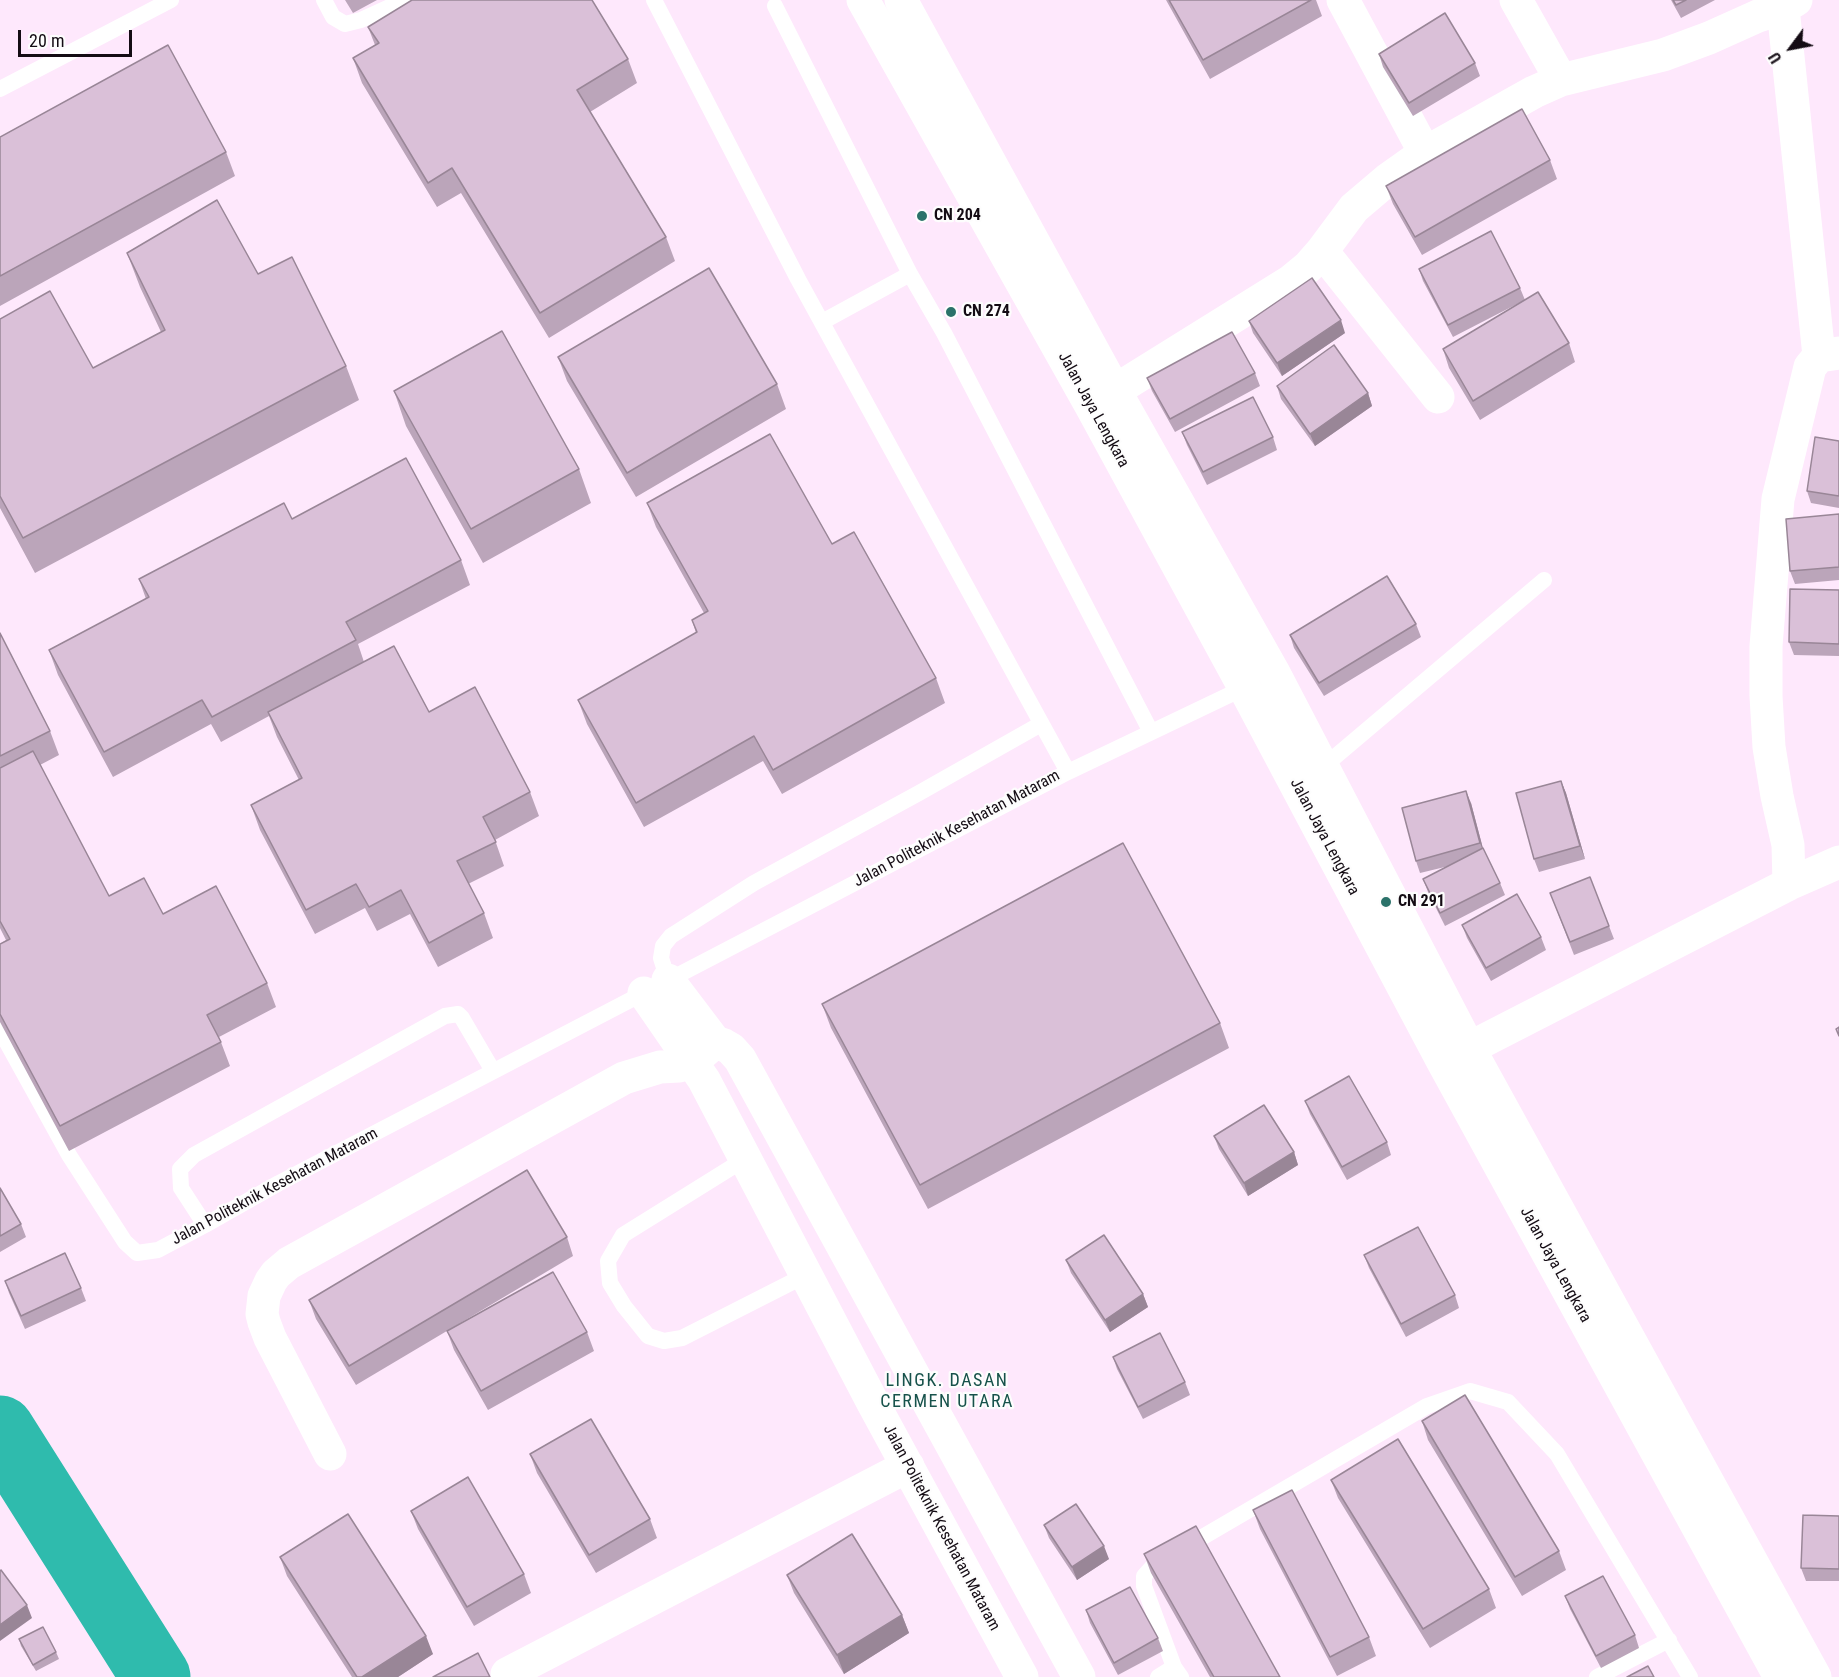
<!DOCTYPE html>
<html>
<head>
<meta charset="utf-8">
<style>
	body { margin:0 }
	#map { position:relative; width:1839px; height:1677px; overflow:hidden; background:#fee8fc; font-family:"Roboto Condensed",sans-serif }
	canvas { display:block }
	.north { position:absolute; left:1761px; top:18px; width:60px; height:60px; -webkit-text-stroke:4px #fdfdfd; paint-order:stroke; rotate:238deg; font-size:16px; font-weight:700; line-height:24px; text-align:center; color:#140c14 }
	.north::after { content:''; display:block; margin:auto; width:21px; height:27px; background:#140c14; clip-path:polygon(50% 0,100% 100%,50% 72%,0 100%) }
	.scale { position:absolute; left:18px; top:30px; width:114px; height:27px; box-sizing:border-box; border:3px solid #140c14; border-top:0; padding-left:8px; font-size:18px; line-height:21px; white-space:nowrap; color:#140c14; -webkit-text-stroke:4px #fdfdfd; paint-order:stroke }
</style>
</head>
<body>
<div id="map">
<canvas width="1839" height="1677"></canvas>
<div class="north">U</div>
<div class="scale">20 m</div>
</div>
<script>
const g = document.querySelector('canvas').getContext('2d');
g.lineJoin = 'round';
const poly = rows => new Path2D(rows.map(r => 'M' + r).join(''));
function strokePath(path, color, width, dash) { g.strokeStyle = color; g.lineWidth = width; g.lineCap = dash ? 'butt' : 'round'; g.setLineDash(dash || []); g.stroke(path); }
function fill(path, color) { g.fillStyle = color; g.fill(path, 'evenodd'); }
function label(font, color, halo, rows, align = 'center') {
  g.font = font + ' "Roboto Condensed",sans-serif'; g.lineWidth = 4.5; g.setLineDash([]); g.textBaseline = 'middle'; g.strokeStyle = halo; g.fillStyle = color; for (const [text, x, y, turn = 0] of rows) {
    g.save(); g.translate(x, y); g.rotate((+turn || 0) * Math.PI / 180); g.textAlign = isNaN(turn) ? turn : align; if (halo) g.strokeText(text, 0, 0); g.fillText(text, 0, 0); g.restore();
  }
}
const river = poly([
	[0,1430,156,1677]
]);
const service = poly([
	[324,0,333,17,345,24,361,20,405,0],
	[654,0,798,279,1068,772],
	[775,6,910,274,944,333,1151,732],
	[0,89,171,0],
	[822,322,910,274],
	[1323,767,1544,580],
	[668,980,661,958,663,946,671,936,754,883,919,793,1041,724],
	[0,1030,69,1155,125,1242,137,1253,158,1250,205,1225,279,1183,1068,772,1248,686],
	[745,1159,623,1235,608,1261,610,1283,624,1306,648,1336,664,1341,682,1338,806,1275],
	[205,1225,181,1188,180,1169,194,1155,445,1016,458,1014,462,1018,493,1071],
	[1174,1667,1144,1586,1144,1576,1153,1566,1427,1406,1470,1391,1508,1402,1557,1454,1690,1677],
	[1158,1677,1174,1667,1181,1677],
	[1597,1677,1669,1640]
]);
const minor = poly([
	[863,0,1091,406,1244,687,1443,1062,1780,1677],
	[901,0,1115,391,1274,673,1469,1048,1815,1677],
	[1343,0,1425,153],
	[1516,0,1561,80],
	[1781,0,1783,8,1819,356],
	[1322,251,1438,397],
	[1095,403,1291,281,1308,267,1322,251,1354,208,1387,180,1425,153,1534,92,1561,80,1663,55,1709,38,1758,16,1783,8,1796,0],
	[1789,884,1788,845,1777,796,1769,747,1766,696,1766,646,1778,499,1810,367,1819,356,1839,353],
	[668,980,715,1042,724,1045,731,1049,740,1059,1079,1677],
	[644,993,704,1080,873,1403,1022,1677],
	[1450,1058,1789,884,1839,862],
	[330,1454,270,1338,264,1322,262,1314,264,1296,271,1281,276,1274,289,1263,624,1078,660,1067,679,1066,692,1062,707,1049],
	[507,1674,908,1466]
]);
const wall = poly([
	[345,0,377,0,353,13],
	[1166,0,1316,0,1322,16,1210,79],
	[1671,0,1715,0,1681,18],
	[368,27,628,59,637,83,590,112,666,237,675,261,549,338,461,193,437,207,362,83,353,58,375,45],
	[1379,54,1475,63,1480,76,1413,116,1383,67],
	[0,137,226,152,235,176,0,306],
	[1550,160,1557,179,1422,255,1393,204,1386,186],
	[127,253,258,274,346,366,359,400,35,573,0,508,0,319,93,368,161,332,140,287],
	[1419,269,1520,288,1525,300,1569,343,1575,362,1480,420,1449,368,1443,349,1521,302,1453,337,1423,281],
	[1249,321,1345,333,1282,376,1253,333],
	[558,357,777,384,786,409,636,497,567,381],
	[1255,373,1260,386,1175,432,1152,391,1147,378],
	[1277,386,1368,393,1372,406,1315,446,1281,399],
	[394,391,579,469,591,503,483,563,406,426],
	[1182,432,1273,437,1277,450,1207,485,1187,445],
	[1839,441,1839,508,1811,503,1807,491],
	[647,503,832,544,936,678,945,703,782,794,763,761,644,827,587,724,578,700,696,633,692,620,704,613,656,527],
	[1839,514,1839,580,1795,584,1790,571],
	[292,519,461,560,470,585,358,644,364,662,429,712,530,792,539,816,495,840,504,866,468,884,484,913,493,938,438,967,410,914,377,931,365,908,315,934,260,830,251,805,299,780,277,737,269,716,221,742,211,724,113,777,58,675,49,650,146,599,139,579],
	[1839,590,1839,656,1794,655,1789,642],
	[1416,624,1421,637,1324,696,1294,648,1290,635],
	[0,633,50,731,59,755,40,765,109,896,163,914,267,983,276,1007,219,1037,230,1066,69,1151,0,1022,0,944,6,940,0,928],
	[1561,781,1566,793,1585,859,1539,872,1534,859],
	[1471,803,1483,849,1500,883,1505,895,1445,926,1428,892,1423,879,1449,866,1420,873,1416,861],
	[1550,893,1609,926,1614,939,1574,955],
	[1462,925,1541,937,1546,950,1491,981,1467,938],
	[822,1004,1220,1023,1229,1048,928,1209,831,1028],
	[1305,1101,1387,1142,1391,1155,1347,1180,1310,1114],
	[1214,1136,1294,1152,1298,1165,1248,1196,1219,1149],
	[0,1188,21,1224,26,1237,0,1252],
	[567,1237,573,1256,356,1385,316,1319,309,1300],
	[1364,1255,1455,1295,1459,1308,1406,1337,1369,1268],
	[1066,1260,1143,1294,1148,1307,1110,1332,1071,1273],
	[5,1281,81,1288,86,1301,25,1329,9,1293],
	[447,1331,587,1332,594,1351,488,1410,454,1350],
	[1113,1357,1185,1382,1190,1395,1143,1419,1117,1369],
	[1422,1421,1559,1551,1566,1570,1522,1596,1428,1440],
	[530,1454,650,1519,657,1538,596,1573,537,1473],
	[1331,1480,1489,1589,1496,1608,1430,1648,1338,1498],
	[1253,1510,1369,1637,1376,1656,1337,1676,1260,1529],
	[411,1511,524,1574,531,1593,474,1626,418,1529],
	[1839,1516,1839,1581,1806,1581,1801,1568],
	[1044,1525,1109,1559,1077,1580,1049,1538],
	[1144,1554,1280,1677,1210,1677,1151,1573],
	[280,1557,433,1654,398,1677,352,1677,287,1576],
	[787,1575,902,1615,909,1633,844,1674,794,1593],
	[1565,1596,1635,1635,1639,1648,1601,1668,1570,1609],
	[1086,1610,1158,1638,1163,1651,1118,1675,1090,1623],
	[19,1639,56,1652,59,1659,36,1671,21,1646]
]);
const shadedWall = poly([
	[1341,320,1345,333,1282,376,1277,363],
	[1368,393,1372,406,1315,446,1310,434],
	[1561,781,1566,793,1585,859,1580,846],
	[1466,791,1471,803,1485,856,1480,843],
	[1294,1152,1298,1165,1248,1196,1244,1183],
	[1143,1294,1148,1307,1110,1332,1105,1320],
	[1104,1546,1109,1559,1077,1580,1072,1567],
	[27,1605,32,1618,0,1641,0,1625],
	[902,1615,909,1633,844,1674,837,1655],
	[426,1636,433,1654,398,1677,362,1677]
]);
const building = poly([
	[412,0,592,0,628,59,577,90,666,237,540,313,452,168,428,183,353,58,379,43,368,27,412,0],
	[1169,0,1311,0,1203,60,1169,0],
	[1673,0,1686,0,1676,5,1673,0],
	[1445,13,1475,63,1409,103,1379,54,1445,13],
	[168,45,226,152,0,276,0,137,168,45],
	[1522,109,1550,160,1415,237,1386,186,1522,109],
	[217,200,258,274,292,257,346,366,23,538,0,496,0,319,50,291,93,368,165,330,127,253,217,200],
	[1491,231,1520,288,1448,325,1419,269,1491,231],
	[709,268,777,384,627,473,558,357,709,268],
	[1312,278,1341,320,1277,363,1249,321,1312,278],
	[1538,292,1569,343,1473,401,1443,349,1538,292],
	[502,331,579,469,471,529,394,391,502,331],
	[1232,332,1255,373,1170,419,1147,378,1232,332],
	[1334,345,1368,393,1310,434,1277,386,1334,345],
	[1253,397,1273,437,1203,472,1182,432,1253,397],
	[770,434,832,544,854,532,936,678,773,770,754,736,636,803,578,700,697,632,692,620,708,611,647,503,770,434],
	[1815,437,1839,441,1839,496,1807,491,1815,437],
	[406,458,461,560,346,622,356,640,212,717,202,700,104,752,49,650,149,597,139,579,284,503,292,519,406,458],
	[1839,514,1839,567,1790,571,1786,519,1839,514],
	[1387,576,1416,624,1319,683,1290,635,1387,576],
	[1790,589,1839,590,1839,644,1789,642,1790,589],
	[0,633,50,731,0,756,0,633],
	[394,646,429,712,475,687,530,792,483,817,496,842,457,861,484,913,429,943,401,890,369,907,356,884,306,910,251,805,302,778,268,712,394,646],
	[33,751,109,896,144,878,163,914,216,886,267,983,207,1015,221,1042,60,1126,0,1014,0,944,10,939,0,921,0,768,33,751],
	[1561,781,1580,846,1534,859,1516,793,1561,781],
	[1466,791,1480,843,1416,861,1402,808,1466,791],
	[1123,843,1220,1023,920,1185,822,1004,1123,843],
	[1483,848,1500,883,1440,913,1423,879,1483,848],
	[1590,877,1609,926,1570,942,1550,893,1590,877],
	[1517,894,1541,937,1486,968,1462,925,1517,894],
	[1839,1027,1839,1036,1836,1029,1839,1027],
	[1349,1076,1387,1142,1342,1167,1305,1101,1349,1076],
	[1264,1105,1294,1152,1244,1183,1214,1136,1264,1105],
	[527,1170,567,1237,349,1366,309,1300,527,1170],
	[0,1188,21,1224,0,1236,0,1188],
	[1418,1227,1455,1295,1401,1324,1364,1255,1418,1227],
	[1104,1235,1143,1294,1105,1320,1066,1260,1104,1235],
	[65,1253,81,1288,21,1316,5,1281,65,1253],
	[553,1272,587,1332,481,1391,447,1331,553,1272],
	[1160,1333,1185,1382,1138,1407,1113,1357,1160,1333],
	[1465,1395,1559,1551,1515,1577,1422,1421,1465,1395],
	[591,1419,650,1519,589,1555,530,1454,591,1419],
	[1398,1439,1489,1589,1423,1629,1331,1480,1398,1439],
	[468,1477,524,1574,467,1607,411,1511,468,1477],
	[1292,1490,1369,1637,1330,1657,1253,1510,1292,1490],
	[1076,1504,1104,1546,1072,1567,1044,1525,1076,1504],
	[348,1514,426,1636,362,1677,357,1677,280,1557,348,1514],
	[1803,1515,1839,1516,1839,1569,1801,1568,1803,1515],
	[1196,1526,1280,1677,1214,1677,1144,1554,1196,1526],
	[852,1534,902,1615,837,1655,787,1575,852,1534],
	[1,1570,27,1605,0,1625,0,1571,1,1570],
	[1603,1576,1635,1635,1596,1656,1565,1596,1603,1576],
	[1130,1587,1158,1638,1114,1663,1086,1610,1130,1587],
	[43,1627,56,1652,33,1665,19,1639,43,1627],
	[478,1653,490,1677,433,1677,478,1653],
	[1648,1666,1654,1677,1627,1677,1648,1666]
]);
const markers = [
	[922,216,6,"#2b726a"],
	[951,312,6,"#2b726a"],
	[1386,902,6,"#2b726a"]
];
const poiNames = [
	["CN 204",934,216],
	["CN 274",963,312],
	["CN 291",1398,902]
];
const streetNames = [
	["Jalan Jaya Lengkara",1093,410,61],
	["Jalan Politeknik Kesehatan Mataram",957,829,-28],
	["Jalan Jaya Lengkara",1324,837,62],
	["Jalan Politeknik Kesehatan Mataram",275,1187,-28],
	["Jalan Jaya Lengkara",1555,1265,61],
	["Jalan Politeknik Kesehatan Mataram",941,1528,62]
];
const neighbourhoodNames = [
	["LINGK. DASAN",947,1381],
	["CERMEN UTARA",947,1402]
];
strokePath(river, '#2fbbad', 69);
strokePath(service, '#fff', 16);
strokePath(minor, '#fff', 33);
fill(wall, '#bba5ba');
fill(shadedWall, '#998697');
fill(building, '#dac0d8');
strokePath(building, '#998697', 1.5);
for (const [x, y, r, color] of markers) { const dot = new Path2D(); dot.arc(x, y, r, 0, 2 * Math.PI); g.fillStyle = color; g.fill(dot); strokePath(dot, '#fdfdfd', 2); }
label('bold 16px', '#140c14', '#fdfdfd', poiNames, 'left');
label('16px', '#140c14', '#fdfdfd', streetNames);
g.letterSpacing = '1.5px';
label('18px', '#17524b', '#fdfdfd', neighbourhoodNames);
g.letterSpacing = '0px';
</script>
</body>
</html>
